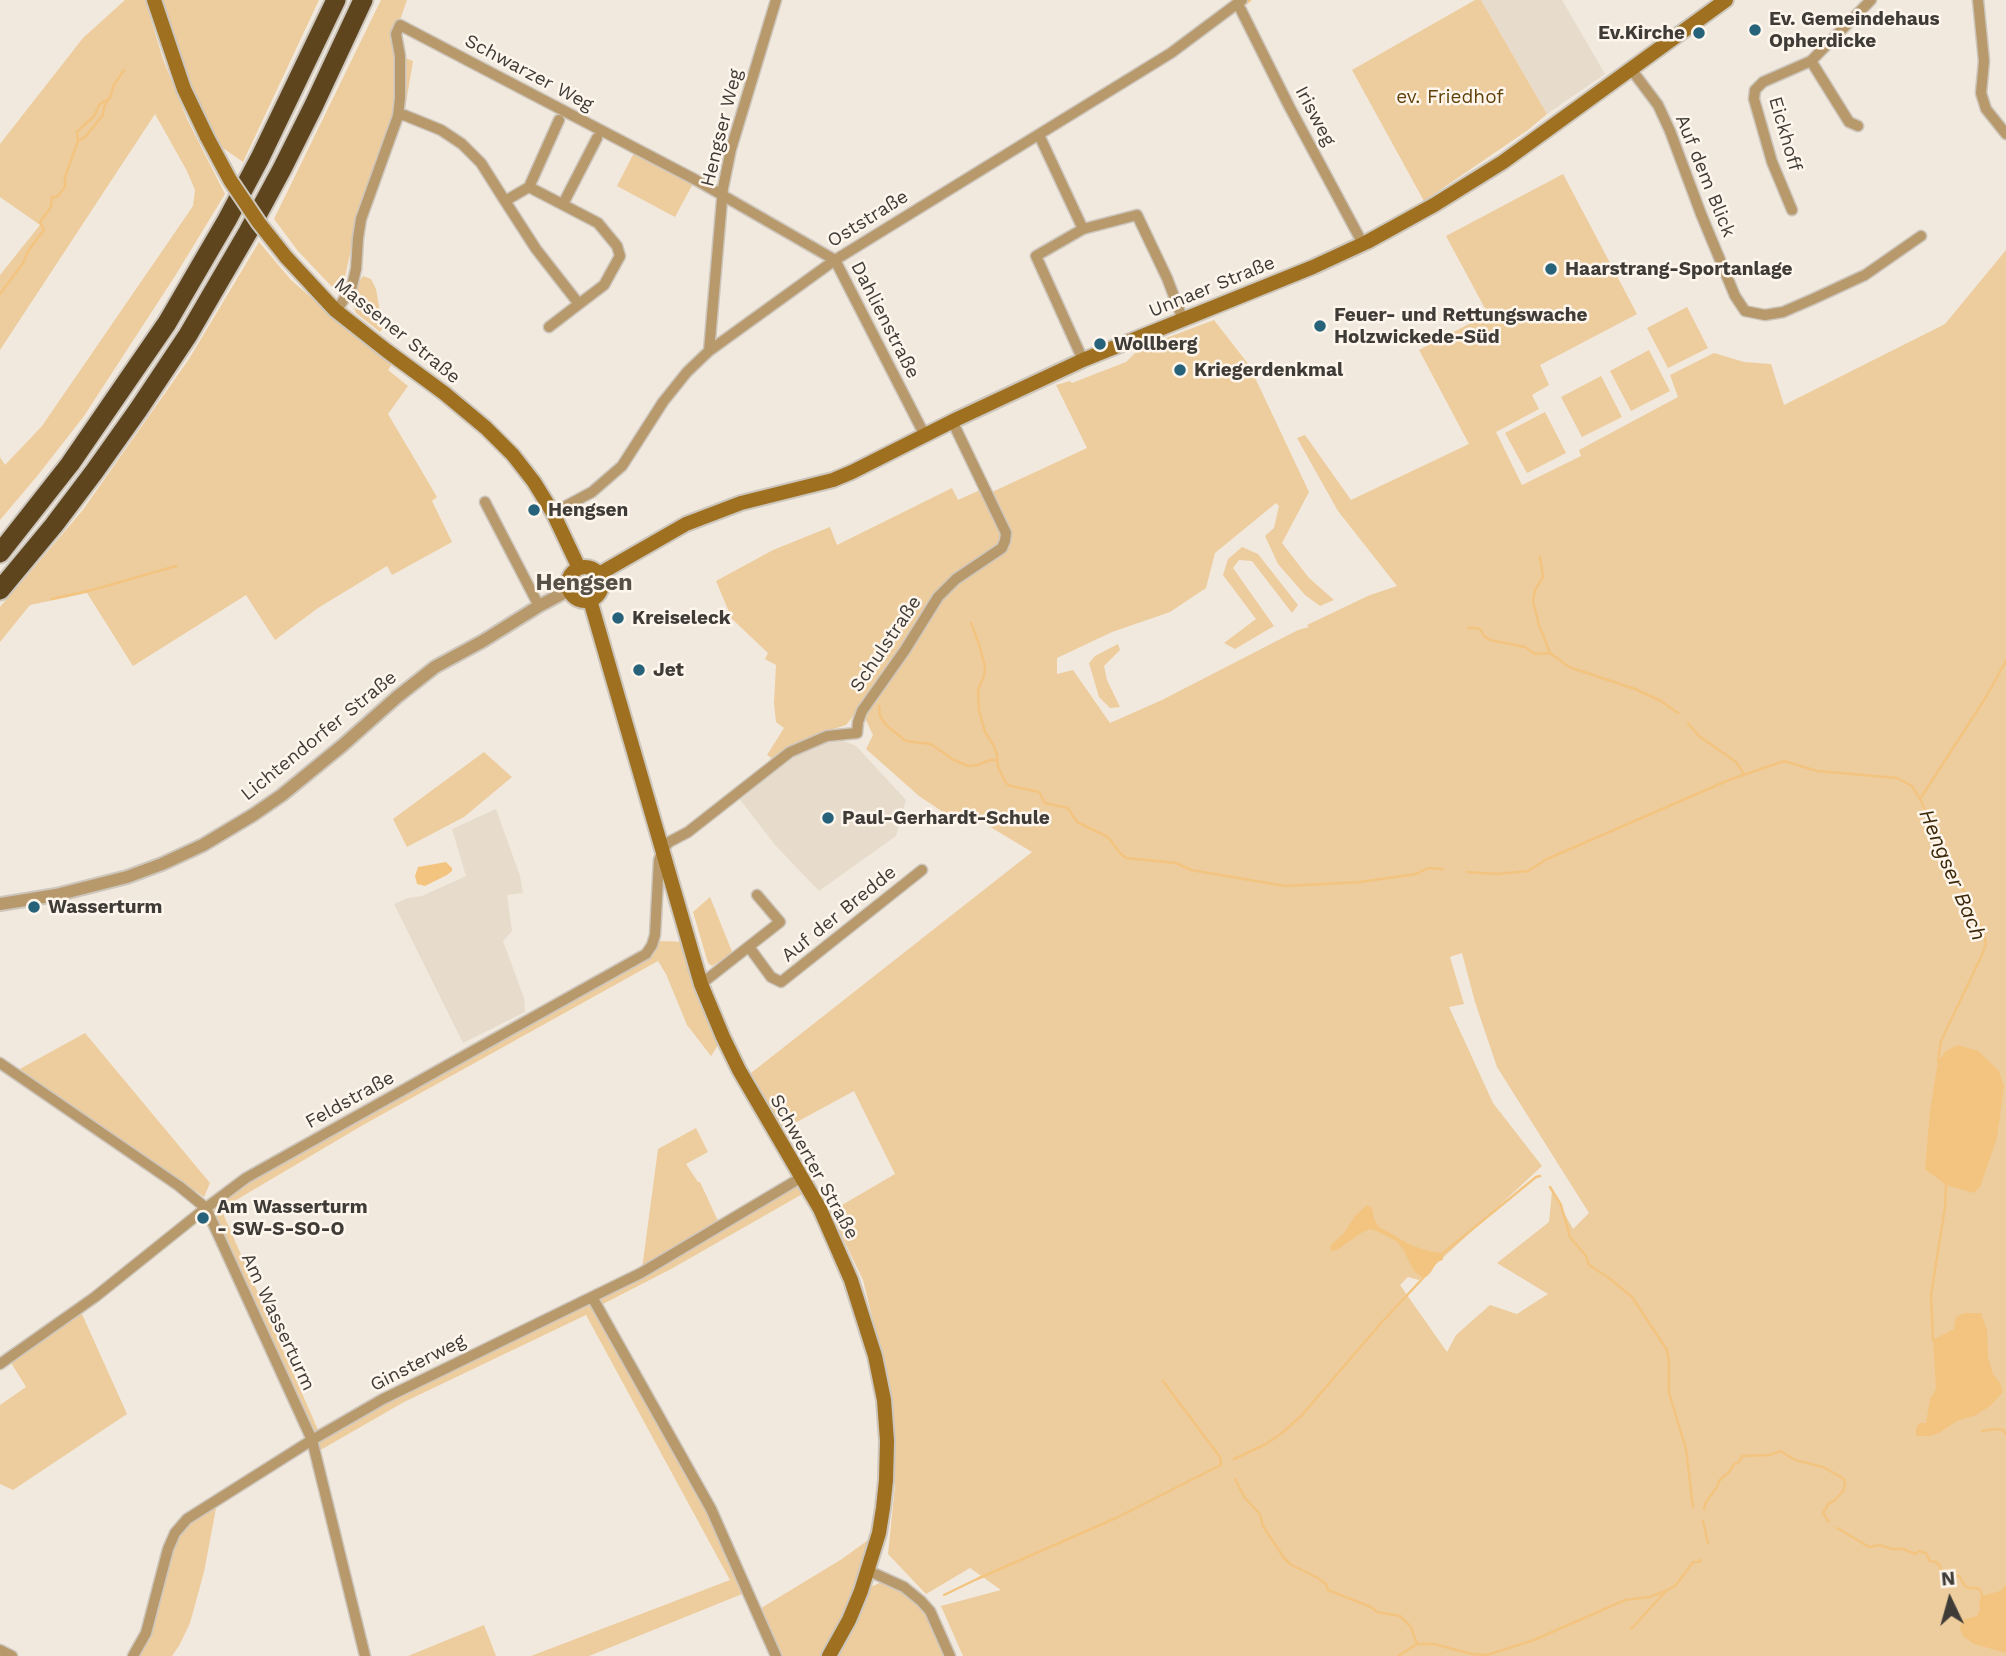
<!DOCTYPE html>
<html>
<head>
<meta charset="utf-8">
<style>
	body { margin:0 }
	#map { position:relative; width:2006px; height:1656px; overflow:hidden; background:#f1e9de; font-family:"Work Sans",sans-serif }
	canvas { display:block }
	.north { position:absolute; left:1915px; top:1565px; width:70px; height:70px; -webkit-text-stroke:5px #fef6ec; paint-order:stroke; rotate:355deg; font-size:19px; font-weight:700; line-height:28px; text-align:center; color:#3f3c38 }
	.north::after { content:''; display:block; margin:auto; width:24px; height:32px; background:#3f3c38; clip-path:polygon(50% 0,100% 100%,50% 72%,0 100%) }
</style>
</head>
<body>
<div id="map">
<canvas width="2006" height="1656"></canvas>
<div class="north">N</div>
</div>
<script>
const g = document.querySelector('canvas').getContext('2d');
g.lineJoin = 'round';
function fill(path, color) { g.fillStyle = color; g.fill(path, 'evenodd'); }
const poly = rows => new Path2D(rows.map(r => 'M' + r).join(''));
function strokePath(path, color, width, dash) { g.strokeStyle = color; g.lineWidth = width; g.lineCap = dash ? 'butt' : 'round'; g.setLineDash(dash || []); g.stroke(path); }
function label(font, color, halo, rows, align = 'center') {
  g.font = font + ' "Work Sans",sans-serif'; g.lineWidth = 5; g.setLineDash([]); g.textBaseline = 'middle'; g.strokeStyle = halo; g.fillStyle = color; for (const [text, x, y, turn = 0] of rows) {
    g.save(); g.translate(x, y); g.rotate((+turn || 0) * Math.PI / 180); g.textAlign = isNaN(turn) ? turn : align; if (halo) g.strokeText(text, 0, 0); g.fillText(text, 0, 0); g.restore();
  }
}
const built = poly([
	[1481,0,1562,0,1605,74,1547,114],
	[834,737,856,746,906,800,896,836,819,891,775,845,738,797,792,755],
	[496,809,520,876,523,893,507,895,512,931,503,941,524,998,525,1012,463,1043,394,904,408,898,422,896,466,876,452,829]
]);
const green = poly([
	[125,0,145,0,163,59,187,119,225,194,175,276,84,416,38,475,0,520,0,457,5,465,42,426,193,206,195,190,187,171,155,114,0,350,0,275,40,225,0,197,0,144,83,38],
	[154,0,319,0,243,162,207,137],
	[381,0,407,0,400,20,400,56,413,61,404,115,359,214,342,290,335,290,298,251,274,219],
	[1475,0,1481,0,1547,114,1528,130,1424,201,1352,70],
	[636,149,695,180,675,217,617,186],
	[1563,174,1637,314,1540,365,1549,385,1532,395,1539,409,1496,432,1522,485,1581,456,1579,450,1678,397,1670,375,1714,353,1744,362,1771,364,1784,405,1945,324,2006,250,2006,1656,963,1656,941,1606,1001,1590,970,1568,926,1594,888,1554,895,1486,893,1402,863,1280,830,1212,895,1174,854,1091,782,1130,751,1073,1032,852,972,816,946,814,919,796,866,749,873,735,865,718,866,712,859,709,846,725,806,738,773,759,767,755,784,728,776,722,774,703,776,665,765,659,768,653,732,619,716,581,773,550,830,527,837,545,952,488,958,500,980,490,990,493,1087,448,1056,385,1070,381,1072,383,1126,362,1135,353,1153,343,1214,320,1249,365,1309,492,1282,543,1309,578,1334,600,1320,606,1305,595,1278,564,1265,536,1274,528,1279,506,1276,503,1215,553,1206,588,1170,612,1112,632,1057,658,1057,674,1073,670,1110,723,1162,700,1298,630,1309,627,1307,625,1370,595,1397,586,1338,511,1297,438,1305,435,1351,500,1469,444,1419,350,1488,314,1446,236],
	[1462,953,1475,1002,1497,1067,1589,1213,1573,1229,1552,1191,1549,1222,1497,1263,1548,1294,1517,1314,1490,1305,1456,1335,1447,1352,1400,1285,1408,1277,1419,1280,1542,1166,1493,1103,1449,1007,1464,1004,1450,957],
	[259,242,291,280,333,316,393,363,388,370,408,386,388,414,437,497,432,501,452,542,392,575,387,566,318,608,275,640,246,595,133,666,87,593,30,605,0,642,0,607,82,511,189,359],
	[363,276,371,279,376,289,383,328,380,332,356,313,353,304,356,286],
	[1687,307,1708,348,1668,368,1647,328],
	[1649,350,1670,391,1631,411,1610,371],
	[1601,376,1622,417,1582,437,1561,397],
	[1545,412,1566,453,1527,473,1505,433],
	[1242,547,1258,554,1298,605,1292,613,1252,561,1239,560,1233,568,1274,626,1235,649,1224,643,1256,619,1223,575,1228,559],
	[1118,644,1120,650,1104,666,1107,680,1120,707,1110,708,1099,697,1089,663,1095,656],
	[484,752,512,777,464,817,407,847,393,819],
	[710,897,733,954,712,966,708,963,693,912],
	[659,941,689,942,723,1037,711,1056,687,1025,666,974,658,961,363,1125,221,1209,319,1432,315,1432,311,1428,213,1214,215,1206,249,1180,653,955],
	[85,1033,210,1183,204,1197,18,1070],
	[696,1128,708,1152,686,1164,698,1182,700,1182,718,1221,642,1269,658,1149],
	[800,1182,806,1192,671,1269,601,1305,600,1300,602,1295],
	[590,1303,709,1511,747,1592,589,1656,531,1656,730,1580,586,1315,404,1402,317,1452,317,1441,382,1402],
	[81,1312,127,1414,13,1490,0,1484,0,1405,26,1387,10,1361],
	[217,1503,204,1572,190,1623,180,1644,172,1656,135,1656,174,1540,190,1520],
	[875,1535,869,1562,825,1656,778,1656,758,1610,842,1559],
	[882,1582,899,1589,921,1605,945,1656,833,1656,868,1588],
	[484,1625,496,1656,408,1656]
]);
const water = poly([
	[446,862,452,868,452,871,447,875,425,886,417,884,415,876,418,867],
	[1958,1045,1978,1051,1999,1071,2004,1087,1997,1138,1980,1187,1974,1193,1946,1185,1925,1169,1930,1111,1938,1061,1946,1051],
	[1367,1205,1372,1208,1374,1219,1379,1227,1411,1245,1428,1251,1442,1253,1443,1255,1443,1260,1437,1262,1431,1272,1426,1277,1422,1277,1414,1271,1403,1249,1396,1241,1377,1231,1370,1229,1361,1233,1337,1250,1332,1251,1330,1249,1331,1245,1344,1233,1355,1216],
	[1964,1313,1981,1313,1987,1330,1988,1357,1993,1374,2000,1383,2003,1392,1990,1406,1976,1415,1957,1421,1939,1433,1930,1436,1916,1436,1916,1429,1919,1423,1926,1423,1930,1399,1936,1389,1933,1340,1954,1329,1956,1317],
	[2006,1585,2006,1653,1974,1644,1963,1636,1960,1628,1962,1620,1977,1616,1980,1610,1979,1601,1982,1596,2000,1591]
]);
const stream = poly([
	[1242,7,1250,0],
	[78,141,85,137,103,115,104,107,109,98],
	[0,294,23,263,28,251,44,230,40,222,51,207,52,197,57,197,65,187,65,177,78,141,77,132,94,116,100,104,110,98,114,85,124,70],
	[1540,557,1543,577,1535,590,1533,601,1539,625,1550,653],
	[52,599,92,590,176,566],
	[971,623,979,644,985,667,984,676,978,690,979,711,985,732,994,746,997,755,998,767,1006,783,1011,786,1039,792,1045,803,1068,808,1077,822,1108,837,1120,853,1126,858,1176,863,1191,870,1285,886,1360,882,1416,874,1428,868,1443,869],
	[1468,628,1477,628,1481,630,1484,636,1490,640,1525,647,1535,654,1550,653,1569,667,1635,689,1661,701,1678,713],
	[879,706,880,716,886,725,906,741,931,744,952,759,968,766,977,765,990,760,996,760],
	[1688,723,1699,736,1736,762,1744,774],
	[1467,872,1498,874,1528,871,1547,859,1729,780,1784,761,1817,771,1897,778,1912,786,1920,799],
	[1938,1061,1941,1041,1981,957,1986,944,1983,931,1920,799,1986,697,2006,661],
	[1550,1187,1561,1205,1570,1237,1586,1256,1589,1265,1609,1278,1632,1297,1667,1350,1669,1361,1669,1393,1686,1449,1693,1507],
	[1442,1254,1536,1177,1540,1176],
	[1933,1340,1931,1295,1945,1207,1946,1185],
	[1982,1431,1996,1429,2003,1430,2006,1434],
	[1234,1459,1266,1444,1282,1433,1301,1416,1382,1322,1424,1277],
	[1235,1479,1245,1498,1260,1514,1263,1526,1284,1558,1290,1564,1318,1578,1326,1584,1328,1590,1371,1607,1377,1612,1400,1616,1411,1627,1417,1644],
	[1704,1509,1706,1502,1717,1487,1719,1481,1730,1471,1734,1464,1739,1462,1742,1456,1770,1455,1780,1451,1795,1460,1823,1467,1841,1477,1844,1480,1845,1484,1843,1491,1834,1501,1829,1503,1823,1513,1829,1522],
	[1703,1521,1708,1543],
	[1837,1528,1869,1547,1880,1545,1892,1549,1903,1549,1915,1554,1919,1551,1926,1553,1930,1561,1936,1562,1939,1565,1943,1574,1959,1576,1965,1586,1968,1588,1977,1588,1981,1591,1982,1596],
	[944,1595,977,1579,1116,1518,1221,1465,1220,1457,1163,1381],
	[1631,1629,1666,1591],
	[1398,1656,1417,1644,1434,1644,1472,1654,1487,1655,1534,1640,1625,1600,1649,1597,1666,1591,1676,1585,1693,1562,1699,1562,1701,1560]
]);
const minor = poly([
	[1978,0,1984,61,1981,93,1986,109,2006,134],
	[1238,4,1289,106,1363,244],
	[1811,61,1849,122,1858,126],
	[1631,69,1658,105,1670,131,1701,214,1735,296,1745,311,1765,315,1783,312,1813,299,1865,275,1921,236],
	[398,116,404,115,441,130,462,144,481,163,505,201,529,187,598,223,617,246,620,256,604,285,579,304,536,249,505,201],
	[1039,135,1083,229],
	[529,187,559,120],
	[563,204,597,138],
	[1792,210,1772,162,1754,99,1755,90,1763,82,1811,61,1871,0],
	[335,310,341,304,352,286,356,269,358,238,361,219,398,116,400,98,400,56,396,34,400,25,696,180,835,260,921,428,927,434],
	[549,327,579,304],
	[709,351,723,188,731,149,776,0],
	[1083,360,1036,256,1083,229,1137,215,1167,278,1183,320],
	[485,502,539,606],
	[553,513,592,492,622,466,663,402,687,372,709,351,835,260,1171,53,1242,0],
	[749,947,771,977,781,982,922,870],
	[701,984,780,922,757,895],
	[0,1063,179,1186,206,1208,312,1440,365,1656],
	[592,1297,711,1509,776,1656],
	[0,1364,95,1297,206,1208,246,1178,646,954,652,945,655,935,659,860,663,849,669,842,688,832,790,752,827,736,857,733,858,722,862,711,905,650,938,597,956,579,1002,548,1005,541,1006,533,956,429],
	[869,1571,904,1587,921,1601,930,1611,950,1656],
	[0,1650,12,1656],
	[133,1656,146,1633,168,1549,175,1533,187,1519,312,1440,383,1399,641,1273,802,1177]
]);
const tertiary = poly([
	[0,904,56,895,127,877,162,864,203,845,253,815,282,795,343,745,397,697,435,667,483,641,539,606,569,590]
]);
const secondary = poly([
	[154,0,184,89,207,137],
	[286,257,335,310,387,351,444,393,486,428,513,455,534,482,553,513,579,568],
	'568 584a17 17 0 1 1 34 0a17 17 0 1 1-34 0Z',
	[599,574,686,524,741,503,833,480,852,472,957,419,1083,360,1313,267,1367,242,1434,205,1503,162,1726,0],
	[590,600,701,984,723,1037,739,1070,820,1209,851,1280,875,1356,884,1400,887,1441,886,1480,883,1508,879,1533,861,1591,849,1620,829,1656]
]);
const motorway = poly([
	[0,553,70,464,167,323,227,220,260,158,336,0],
	[0,590,54,525,94,472,138,410,188,335,248,232,282,169,314,105,363,0]
]);
const secondaryBridge = poly([
	[207,137,230,180,259,223,286,257]
]);
const markers = [
	[1755,30,7,"#26637a"],
	[1699,33,7,"#26637a"],
	[1551,269,7,"#26637a"],
	[1320,326,7,"#26637a"],
	[1100,344,7,"#26637a"],
	[1180,370,7,"#26637a"],
	[534,510,7,"#26637a"],
	[618,618,7,"#26637a"],
	[639,670,7,"#26637a"],
	[828,818,7,"#26637a"],
	[34,907,7,"#26637a"],
	[203,1218,7,"#26637a"]
];
const poiNames = [
	["Ev. Gemeindehaus",1769,19],
	["Opherdicke",1769,41],
	["Ev.Kirche",1685,33,"right"],
	["Haarstrang-Sportanlage",1565,269],
	["Feuer- und Rettungswache",1334,315],
	["Holzwickede-Süd",1334,337],
	["Wollberg",1114,344],
	["Kriegerdenkmal",1194,370],
	["Hengsen",548,510],
	["Kreiseleck",632,618],
	["Jet",653,670],
	["Paul-Gerhardt-Schule",842,818],
	["Wasserturm",48,907],
	["Am Wasserturm",217,1207],
	["- SW-S-SO-O",217,1229]
];
const streetNames = [
	["Schwarzer Weg",529,73,28],
	["Irisweg",1315,116,62],
	["Hengser Weg",722,128,-76],
	["Eickhoff",1785,134,74],
	["Auf dem Blick",1705,176,68],
	["Oststraße",868,219,-32],
	["Unnaer Straße",1212,287,-22],
	["Dahlienstraße",885,320,63],
	["Massener Straße",397,331,39],
	["Schulstraße",886,644,-56],
	["Lichtendorfer Straße",319,736,-39],
	["Auf der Bredde",839,914,-39],
	["Feldstraße",350,1100,-29],
	["Schwerter Straße",814,1167,61],
	["Am Wasserturm",278,1322,65],
	["Ginsterweg",418,1363,-27]
];
const parkNames = [
	["ev. Friedhof",1450,97]
];
const waterNames = [
	["Hengser Bach",1952,875,67]
];
const quarterNames = [
	["Hengsen",584,583]
];
fill(built, '#e7dbcb');
fill(green, '#edcc9d');
fill(water, '#f3c480');
strokePath(stream, '#f3c480', 2.5);
strokePath(minor, '#cdc6bd', 13);
strokePath(tertiary, '#cdc6bd', 16);
strokePath(secondary, '#cdc6bd', 18);
strokePath(motorway, '#cdc6bd', 23);
strokePath(minor, '#b8996b', 10);
strokePath(tertiary, '#b8996b', 12);
strokePath(secondary, '#9e701f', 14);
strokePath(motorway, '#5e451e', 19);
strokePath(secondaryBridge, '#cdc6bd', 18, []);
strokePath(secondaryBridge, '#9e701f', 14);
for (const [x, y, r, color] of markers) { const dot = new Path2D(); dot.arc(x, y, r, 0, 2 * Math.PI); g.fillStyle = color; g.fill(dot); strokePath(dot, '#fef6ec', 2.5); }
label('bold 19px', '#3f3c38', '#fef6ec', poiNames, 'left');
label('19px', '#3f3c38', '#fef6ec', streetNames);
label('19px', '#5f4109', '#fef6ec', parkNames);
label('italic 21px', '#3c290a', '#fef6ec', waterNames);
label('bold 23px', '#565047', '#fef6ec', quarterNames);
</script>
</body>
</html>
